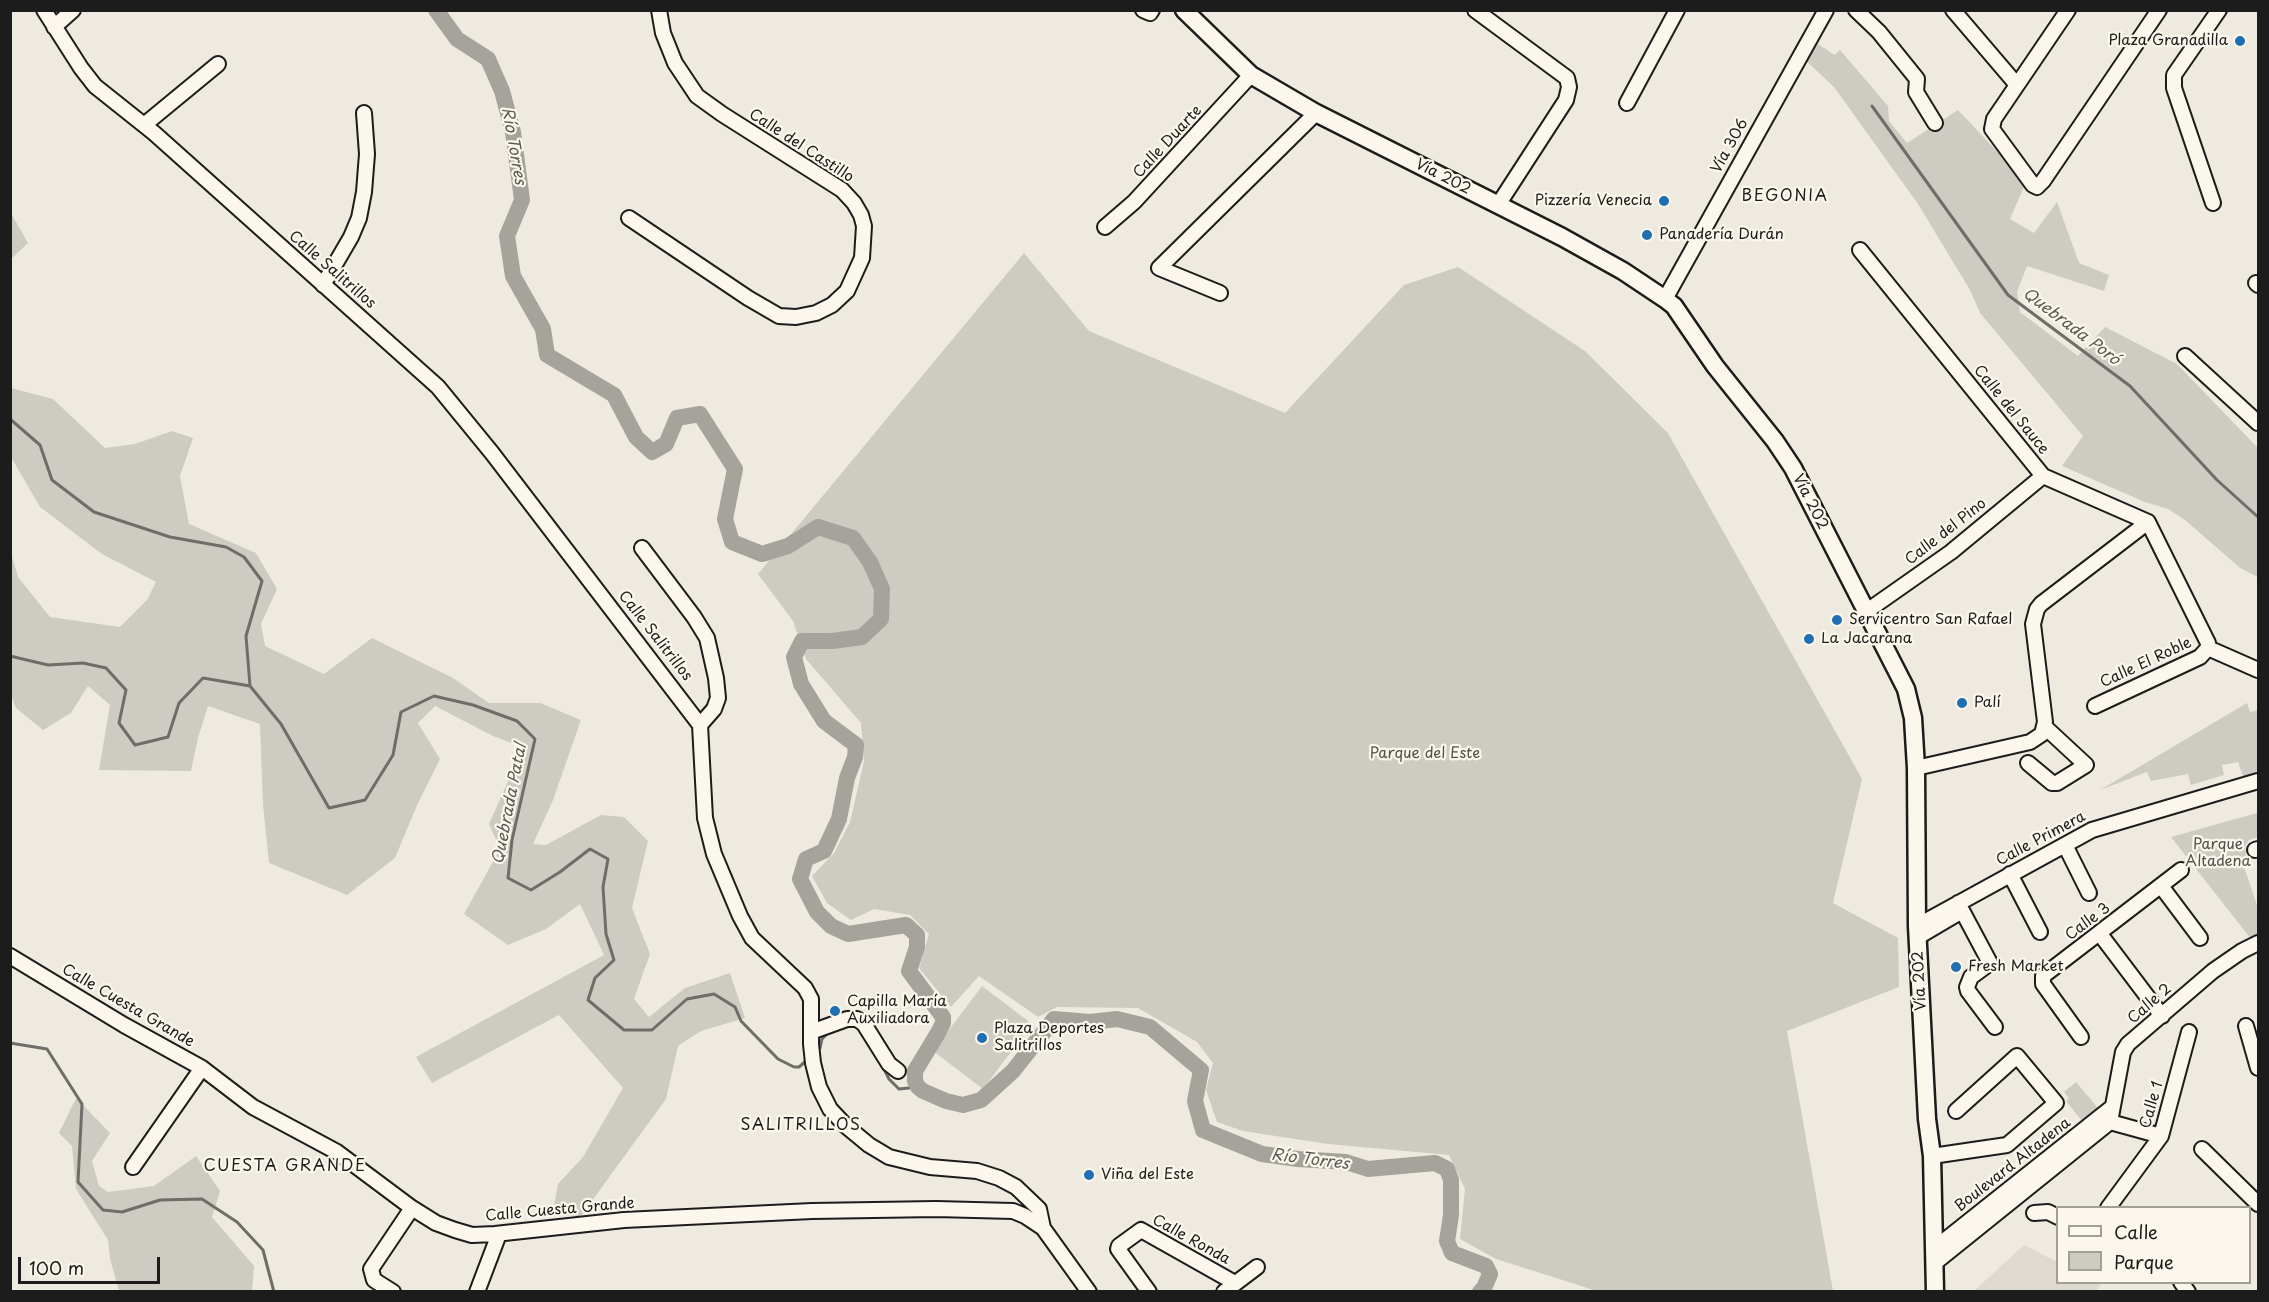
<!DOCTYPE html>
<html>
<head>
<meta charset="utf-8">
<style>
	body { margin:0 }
	#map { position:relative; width:2269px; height:1302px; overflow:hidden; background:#eeeadf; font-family:"Playpen Sans",sans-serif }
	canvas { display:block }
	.frame { position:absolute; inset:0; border:12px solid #1c1c1c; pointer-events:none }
	.legend { position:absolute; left:2056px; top:1206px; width:195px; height:78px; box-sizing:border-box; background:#fbf7ec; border:2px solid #a29f99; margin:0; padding:8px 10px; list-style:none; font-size:18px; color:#1c1c1c }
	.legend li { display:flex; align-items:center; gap:12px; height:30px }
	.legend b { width:30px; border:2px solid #a29f99 }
	.scale { position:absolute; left:18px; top:1257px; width:142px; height:27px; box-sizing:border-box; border:3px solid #1c1c1c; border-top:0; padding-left:8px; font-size:18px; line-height:21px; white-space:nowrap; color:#1c1c1c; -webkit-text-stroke:4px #fbf7ec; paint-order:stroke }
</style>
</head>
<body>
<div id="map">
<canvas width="2269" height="1302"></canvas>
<div class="frame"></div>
<ul class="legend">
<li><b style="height:8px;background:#fbf7ec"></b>Calle</li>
<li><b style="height:16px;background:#ceccc2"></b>Parque</li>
</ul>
<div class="scale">100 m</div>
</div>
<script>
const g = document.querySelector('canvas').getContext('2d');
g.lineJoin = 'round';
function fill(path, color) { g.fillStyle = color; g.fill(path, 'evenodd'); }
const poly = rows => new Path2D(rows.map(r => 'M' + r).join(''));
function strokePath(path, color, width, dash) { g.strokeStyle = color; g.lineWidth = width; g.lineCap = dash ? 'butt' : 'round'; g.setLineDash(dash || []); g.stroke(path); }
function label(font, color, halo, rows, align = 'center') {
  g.font = font + ' "Playpen Sans",sans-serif'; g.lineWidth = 4.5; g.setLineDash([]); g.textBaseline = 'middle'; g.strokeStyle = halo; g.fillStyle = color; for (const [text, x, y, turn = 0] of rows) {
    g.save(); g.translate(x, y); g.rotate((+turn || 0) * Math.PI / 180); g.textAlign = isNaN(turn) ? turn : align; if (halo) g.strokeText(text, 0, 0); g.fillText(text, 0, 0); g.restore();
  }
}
const built = poly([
	[2024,1245,2057,1262,2058,1282,2097,1283,2101,1285,2096,1291,1974,1291]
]);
const green = poly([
	[1814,41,1834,55,1840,50,1888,106,1889,121,1907,143,1958,110,2026,182,2010,219,2034,233,2057,202,2079,263,2109,275,2104,291,2027,266,2017,292,2020,312,2078,356,2105,327,2177,364,2258,448,2258,577,2240,568,2185,520,2168,509,2145,502,2062,466,2083,436,1980,313,1970,290,1918,204,1834,87,1802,57],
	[11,213,28,243,11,259,10,213],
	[1024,253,1089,331,1285,413,1404,285,1458,267,1585,351,1668,433,1862,779,1833,903,1898,938,1899,987,1787,1031,1833,1291,1597,1291,1496,1259,1460,1239,1465,1189,1449,1155,1328,1144,1243,1131,1217,1122,1206,1090,1213,1063,1197,1042,1138,1008,1057,1007,1038,1017,979,976,951,1007,919,968,929,934,910,915,874,909,851,920,827,903,812,876,834,853,850,822,864,761,861,723,806,659,793,621,758,574],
	[11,388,53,399,105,448,135,444,172,431,193,438,180,476,189,524,256,553,277,589,261,624,265,646,324,674,372,638,453,678,489,703,540,703,581,720,553,800,533,844,546,845,601,815,624,817,648,841,632,908,650,954,634,999,649,1017,685,988,730,973,745,1018,701,1031,678,1046,666,1099,581,1216,552,1215,558,1184,583,1157,623,1088,559,1015,432,1083,416,1057,604,955,580,904,546,929,508,945,464,914,500,849,489,824,523,747,493,736,435,706,418,723,440,759,418,803,395,858,347,895,269,863,263,805,260,724,208,706,198,738,191,771,99,770,110,705,88,686,71,713,43,730,16,708,10,691,11,553,18,577,50,617,120,627,147,600,156,582,102,554,40,507,11,457],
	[2247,703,2250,712,2258,710,2258,774,2244,779,2238,762,2222,765,2224,775,2191,785,2188,774,2151,781,2147,772,2100,790],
	[2257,813,2258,837,2249,840,2245,846,2247,865,2244,867,2258,908,2258,935,2251,939,2171,837],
	[982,986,1032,1024,983,1089,933,1051],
	[2076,1082,2098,1108,2082,1121,2066,1101,2069,1098,2064,1092],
	[76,1098,110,1133,92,1161,99,1186,108,1192,154,1186,196,1156,220,1191,212,1217,254,1266,252,1291,119,1291,110,1259,108,1240,76,1189,72,1146,59,1133]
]);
const stream = poly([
	[1872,106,2008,295,2130,386,2217,480,2258,517],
	[10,419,40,445,52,480,94,512,170,537,226,547,244,557,262,581,246,636,250,686,281,724,329,808,365,800,393,755,401,712,434,696,473,705,517,721,535,739,512,840,508,878,531,890,560,872,590,849,608,859,603,887,606,934,614,960,595,978,588,1000,624,1030,652,1030,687,999,714,994,735,1007,741,1021,778,1059,794,1067,799,1067,807,1060],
	[10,656,48,665,83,663,106,668,126,690,119,723,135,745,168,737,179,703,203,678,250,686],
	[10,1043,47,1049,82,1104,78,1182,103,1210,122,1212,160,1200,202,1199,237,1222,263,1250,274,1292],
	[817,1051,820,1048,822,1039,831,1030],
	[882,1065,889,1079,899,1089,918,1087]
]);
const river = poly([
	[436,10,457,39,488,59,502,91,513,132,522,200,507,236,513,276,543,329,547,355,614,395,636,437,652,452,666,444,677,418,700,414,735,469,725,519,732,542,762,554,788,546,818,527,853,538,870,562,882,589,881,619,862,637,832,641,802,641,794,657,801,684,824,721,856,745,855,757,847,778,839,819,824,851,806,859,800,879,817,912,831,926,848,934,906,925,917,935,917,947,909,971,943,1017,943,1023,938,1033,915,1071,915,1081,918,1087,923,1091,946,1101,963,1105,981,1100,1013,1071,1054,1019,1090,1022,1117,1019,1150,1027,1201,1070,1195,1101,1203,1130,1262,1154,1298,1159,1346,1162,1368,1169,1435,1163,1447,1169,1451,1180,1451,1215,1447,1241,1452,1253,1486,1266,1490,1274,1484,1288,1480,1292]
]);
const minor = poly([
	[44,10,81,68,95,86,154,133,438,387,492,453,700,725,705,818,714,854,740,916,752,938,805,988,811,999,811,1044,813,1063,819,1087,830,1109,846,1126,869,1145,889,1157,930,1167,977,1171,999,1178,1016,1187,1039,1209,1043,1228,1089,1292],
	[1143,10,1150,13,1152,10],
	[1475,10,1567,78,1569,87,1566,100,1498,205],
	[1856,10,1879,32,1917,79,1916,92,1935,123],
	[1953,10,2017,85],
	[2068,10,1994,119,1992,129,2033,185,2037,187,2043,181,2159,10],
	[54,27,73,10],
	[1627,103,1677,10],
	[144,125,218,64],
	[2213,203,2174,88,2174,75,2219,10],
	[629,218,748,298,779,316,796,317,816,313,832,305,847,291,862,258,864,226,861,215,854,203,842,190,722,114,697,96,675,63,663,33,659,10],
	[1105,227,1134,202,1251,75],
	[1860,250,2043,476,2148,522,2208,643,2208,648],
	[2256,283,2258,285],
	[323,285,351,237,359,218,364,192,367,154,364,113],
	[1220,293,1159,268,1316,113],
	[1665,299,1826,10],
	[2185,356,2258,423],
	[642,548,694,617,707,638,716,678,718,698,714,709,700,725],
	[1867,611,1951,552,2043,476],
	[2208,648,2258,670],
	[2095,706,2200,657,2208,648],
	[2028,763,2052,783,2057,783,2086,765,2045,727],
	[1916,768,2030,742,2042,734,2045,722,2033,624,2037,609,2041,604,2148,522],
	[2065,845,2089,893],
	[2255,850,2258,849],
	[2010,874,2040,932],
	[2161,886,2200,938],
	[1958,903,1990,963,1971,977,1967,987,1968,991,1995,1027],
	[1917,926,2092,830,2258,781],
	[2100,934,2162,1016],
	[1918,937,1962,911],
	[10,956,124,1025,202,1068,253,1107,337,1152,412,1208,436,1223,455,1230,472,1235,495,1234,624,1220,812,1211,936,1209,1013,1211,1025,1216,1043,1228],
	[2246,1026,2258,1068],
	[811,1032,847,1019,857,1019,864,1024,889,1064,898,1071],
	[2081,1037,2043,984,2043,976,2181,870],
	[2110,1122,2123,1052,2128,1044,2213,971,2242,951,2258,943],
	[2110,1122,2161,1136],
	[2202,1149,2258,1204],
	[1932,1156,2007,1145,2056,1103,2017,1056,1956,1111],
	[133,1167,202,1068],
	[2108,1208,2161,1136,2189,1032],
	[2034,1213,2048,1212,2058,1217],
	[1935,1248,2111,1108],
	[1936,1262,2110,1122],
	[2181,1282,2188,1292],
	[393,1292,374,1280,371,1269,412,1208],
	[477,1292,499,1234],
	[1149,1292,1118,1249,1119,1246,1141,1230,1235,1283],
	[1224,1292,1257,1267]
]);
const major = poly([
	[1184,10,1251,75,1316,113,1562,237,1623,271,1665,299,1674,306,1715,366,1775,441,1793,468,1906,689,1913,718,1916,768,1917,926,1927,1119,1932,1156,1935,1292]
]);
const markers = [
	[2240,41,6,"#1f6fb2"],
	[1664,201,6,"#1f6fb2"],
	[1647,235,6,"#1f6fb2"],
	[1837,620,6,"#1f6fb2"],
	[1809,639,6,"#1f6fb2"],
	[1962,703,6,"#1f6fb2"],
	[1956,967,6,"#1f6fb2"],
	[835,1011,6,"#1f6fb2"],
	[982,1038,6,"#1f6fb2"],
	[1089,1175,6,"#1f6fb2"]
];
const poiNames = [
	["Plaza Granadilla",2228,41,"right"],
	["Pizzería Venecia",1652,201,"right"],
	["Panadería Durán",1659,235],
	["Servicentro San Rafael",1849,620],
	["La Jacarana",1821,639],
	["Palí",1974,703],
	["Fresh Market",1968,967],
	["Capilla María",847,1002],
	["Auxiliadora",847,1019],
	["Plaza Deportes",994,1029],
	["Salitrillos",994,1046],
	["Viña del Este",1101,1175]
];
const streetNames = [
	["Calle Duarte",1168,142,-47],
	["Calle del Castillo",801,146,33],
	["Vía 306",1730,146,-61],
	["Vía 202",1443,177,27],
	["Calle Salitrillos",332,270,41],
	["Calle del Sauce",2011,410,51],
	["Vía 202",1810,502,63],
	["Calle del Pino",1946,532,-38],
	["Calle Salitrillos",655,636,52],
	["Calle El Roble",2146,663,-25],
	["Calle Primera",2041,839,-28],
	["Calle 3",2088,922,-37],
	["Vía 202",1920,981,-93],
	["Calle 2",2150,1004,-41],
	["Calle Cuesta Grande",128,1006,30],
	["Calle 1",2152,1105,-74],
	["Boulevard Altadena",2013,1165,-38],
	["Calle Cuesta Grande",560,1210,-5],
	["Calle Ronda",1191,1240,29]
];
const parkNames = [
	["Parque del Este",1425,754],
	["Parque",2218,845],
	["Altadena",2218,862]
];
const waterNames = [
	["Río Torres",513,146,80],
	["Quebrada Poró",2071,327,37],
	["Quebrada Patal",510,804,-79],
	["Río Torres",1310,1160,7]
];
const neighbourhoodNames = [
	["BEGONIA",1785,197],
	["SALITRILLOS",801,1126],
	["CUESTA GRANDE",285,1167]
];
fill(built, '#dedad1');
fill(green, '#ceccc2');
strokePath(stream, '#6f6d69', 3);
strokePath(river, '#a6a39d', 16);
strokePath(minor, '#1c1c1c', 18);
strokePath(major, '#1c1c1c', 21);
strokePath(minor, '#fbf7ec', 14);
strokePath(major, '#fbf7ec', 16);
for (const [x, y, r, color] of markers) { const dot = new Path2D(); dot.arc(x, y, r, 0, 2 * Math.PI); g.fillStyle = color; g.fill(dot); strokePath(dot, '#fbf7ec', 2); }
label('15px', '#1c1c1c', '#fbf7ec', poiNames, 'left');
label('15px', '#1c1c1c', '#fbf7ec', streetNames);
label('15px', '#51514e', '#fbf7ec', parkNames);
label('italic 16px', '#5a5956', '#fbf7ec', waterNames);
g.letterSpacing = '1.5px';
label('16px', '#1c1c1c', '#fbf7ec', neighbourhoodNames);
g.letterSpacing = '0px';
</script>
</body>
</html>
